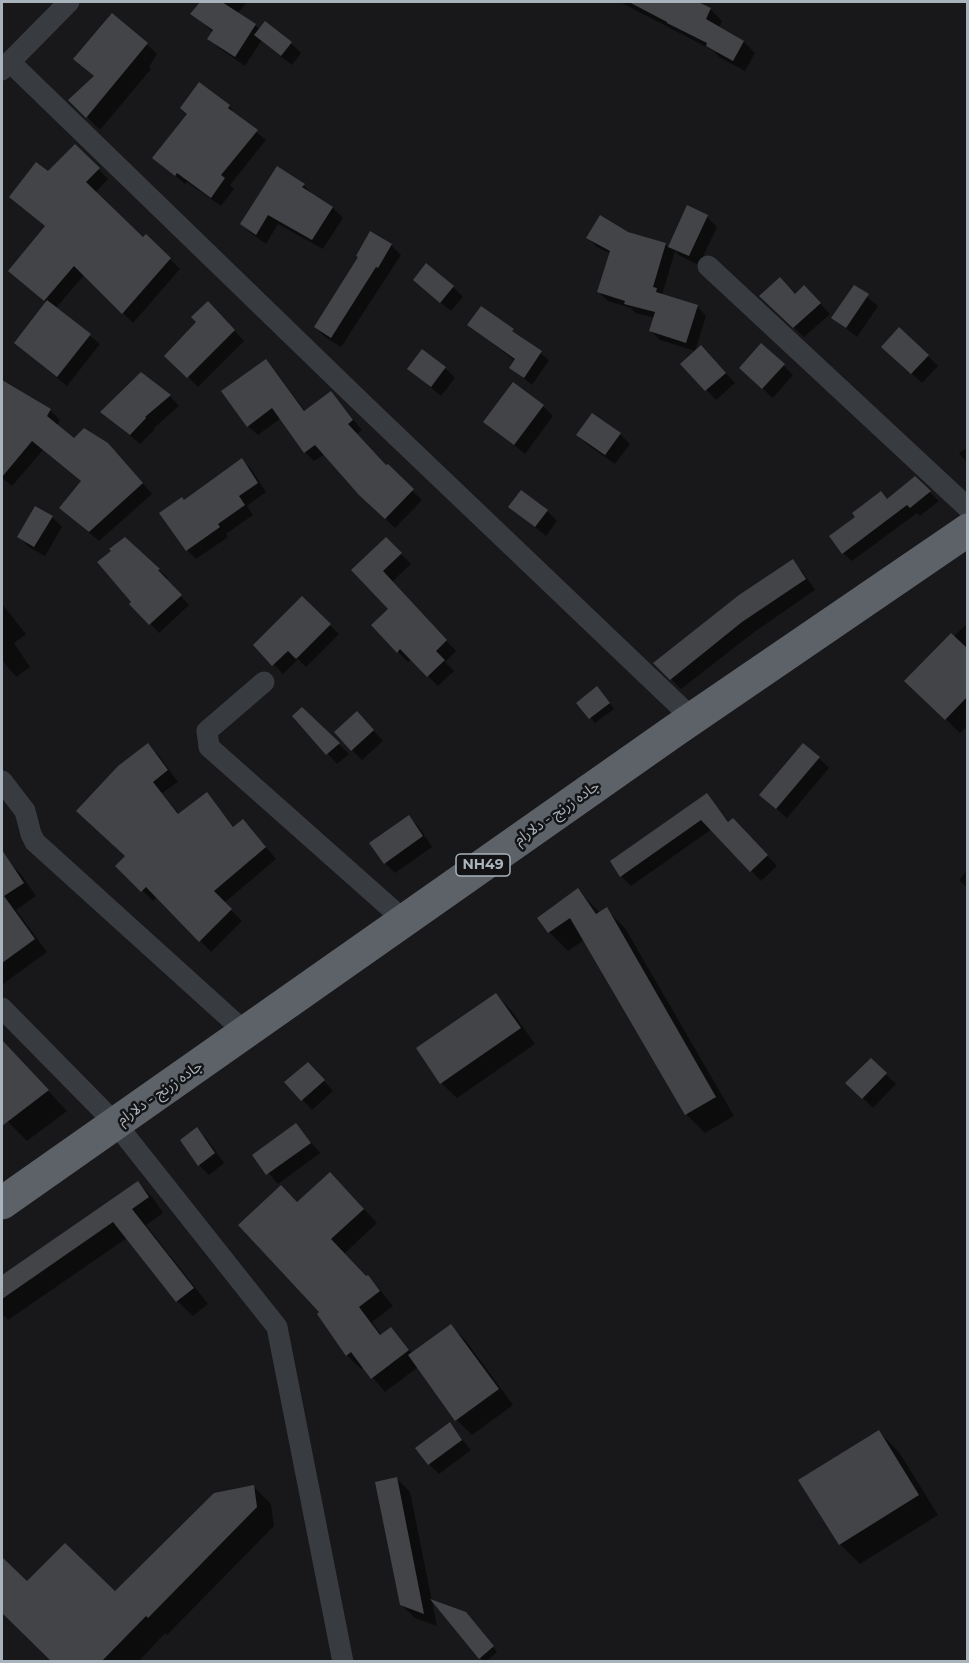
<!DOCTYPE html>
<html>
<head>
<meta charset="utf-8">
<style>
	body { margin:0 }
	#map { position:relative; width:969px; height:1663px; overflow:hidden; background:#18181a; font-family:Montserrat,sans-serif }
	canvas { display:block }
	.frame { position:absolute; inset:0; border:3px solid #a9b3bb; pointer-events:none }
</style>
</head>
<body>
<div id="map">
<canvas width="969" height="1663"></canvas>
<div class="frame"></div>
</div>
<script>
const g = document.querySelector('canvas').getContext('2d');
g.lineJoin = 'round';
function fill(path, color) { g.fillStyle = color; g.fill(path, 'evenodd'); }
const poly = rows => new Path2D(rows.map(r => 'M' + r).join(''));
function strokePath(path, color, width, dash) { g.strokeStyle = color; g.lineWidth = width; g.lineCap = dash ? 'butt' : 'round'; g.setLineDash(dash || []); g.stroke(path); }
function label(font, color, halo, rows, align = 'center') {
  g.font = font + ' Montserrat,"Noto Sans Arabic",sans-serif'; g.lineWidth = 5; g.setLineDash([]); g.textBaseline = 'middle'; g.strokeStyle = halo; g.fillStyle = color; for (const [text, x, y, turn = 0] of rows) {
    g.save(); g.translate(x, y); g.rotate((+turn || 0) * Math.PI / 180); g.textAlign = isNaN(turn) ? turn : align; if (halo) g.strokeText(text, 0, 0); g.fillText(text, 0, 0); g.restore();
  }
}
const shadow = poly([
	[208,2,247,2,238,13,260,29,291,43,301,53,292,65,261,41,245,66,219,48,209,38,213,32,196,17],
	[620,2,695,2,710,9,722,21,719,28,744,42,755,53,745,71,719,57,714,51],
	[143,41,157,54,149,67,151,69,100,130,70,100,95,77,75,59],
	[229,106,238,117,266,140,230,185,234,189,221,206,187,182,185,184,154,158],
	[75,146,108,179,95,193,143,239,146,236,180,269,133,323,84,275,56,308,100,344,67,386,15,343,47,303,20,281,46,227,11,197,48,174],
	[304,185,313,196,333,208,343,218,323,249,278,224,266,244,252,234,242,224],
	[688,207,707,217,717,227,699,265,680,256,675,251,662,295,697,306,706,316,695,351,660,340,651,331,655,318,635,313,631,308,608,301,599,292,611,254,597,247,588,238,627,233,665,244,669,248],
	[391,245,401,255,341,347,325,337,315,327],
	[453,287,463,297,451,311,425,290],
	[855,287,878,306,857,337,833,318],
	[796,295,814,297,830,314,804,337,771,306],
	[482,308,549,360,532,385,511,368,515,361,469,325],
	[218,313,244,341,198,387,166,355,198,321],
	[928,356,938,366,922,383,893,357],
	[711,357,735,383,716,400,682,364],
	[266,361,275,371,306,412,331,393,362,430,357,434,387,467,422,500,395,528,360,494,325,454,314,461,305,452,281,418,258,435,248,426],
	[783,365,793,375,773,398,751,378],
	[445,368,455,378,441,396,409,369],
	[2,382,50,410,60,420,57,426,74,440,118,455,152,494,99,541,61,508,82,482,43,450,12,486,2,478],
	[170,396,179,406,154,428,155,429,140,444,103,412],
	[543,406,553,416,525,454,485,421],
	[620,434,630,444,615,464,588,445,577,435],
	[968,447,968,464,959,453],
	[242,460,251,469,266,492,247,506,253,515,226,534,228,537,196,559,187,550,185,501],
	[915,478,939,501,920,516,917,513,852,561,843,553,888,500],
	[510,507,547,511,557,521,546,536],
	[52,517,62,527,45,556,29,547,19,537],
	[125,539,168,578,166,580,189,605,159,633,132,604,133,603],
	[386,539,411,564,392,582,456,651,445,662,454,671,438,686,411,659,408,662,398,652,390,610,353,570],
	[792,561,802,571,815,590,753,633,681,689,655,663],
	[302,598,339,634,306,667,298,659,283,674,255,645],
	[2,604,26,634,14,643,30,667,16,677,2,660],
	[968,623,968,726,960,733,921,695,953,637],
	[602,693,614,709,595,723,578,703],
	[302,709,349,754,337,764,294,716],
	[367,723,383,741,362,760,352,750],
	[148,745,159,756,178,782,162,793,180,815,207,794,235,828,253,832,276,859,224,903,242,921,211,952,157,897,153,901,117,866,127,856],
	[819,758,829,768,787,818,761,795],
	[707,795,730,823,733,820,777,866,761,881,712,829,631,886,621,876],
	[409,817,419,827,432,847,395,873,385,863],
	[7,860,20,873,36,896,16,910,47,952,3,984,2,864],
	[968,869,968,889,959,880],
	[578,890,600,913,606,909,625,928,734,1116,705,1133,686,1114,584,940,568,951,549,932,539,918],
	[496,995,511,1010,535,1044,457,1098,441,1083],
	[2,1041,67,1111,27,1141,2,1116],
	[871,1060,896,1084,873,1108,848,1083],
	[318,1074,333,1091,312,1110,286,1082],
	[296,1125,320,1153,278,1184,254,1156],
	[197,1129,207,1139,224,1163,209,1175,199,1165],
	[138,1183,153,1198,163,1213,146,1225,208,1304,193,1316,177,1301,127,1238,8,1320,2,1314,2,1277],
	[344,1187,377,1223,344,1254,366,1278,368,1277,381,1291,393,1306,372,1322,382,1336,391,1329,413,1354,451,1326,466,1341,513,1405,472,1435,457,1420,418,1367,385,1392,364,1367,361,1369,347,1355,321,1312,297,1204],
	[449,1424,471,1450,439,1474,429,1464],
	[879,1432,899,1452,938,1515,860,1564,840,1544],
	[396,1478,410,1492,437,1626,415,1618,401,1605],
	[253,1486,271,1504,274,1526,167,1635,165,1633,138,1662,54,1662,2,1612,2,1559,27,1583,115,1593],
	[467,1616,497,1652,486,1662,480,1658]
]);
const building = poly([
	[200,2,222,2,256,24,235,57,207,39,213,30,190,14],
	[629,2,698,2,711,8,706,19,744,41,733,61,706,46,707,43,667,23,667,22],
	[112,13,148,43,86,118,68,100,94,76,73,59],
	[265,21,292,42,281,56,254,35],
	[199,82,230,105,228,108,258,130,221,175,225,178,211,198,177,173,175,176,152,158,187,114,180,108],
	[75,144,100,168,86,182,143,237,146,234,171,258,122,314,74,266,44,301,8,271,45,226,9,197,36,162,48,171],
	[277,166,305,184,302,187,333,207,312,240,268,215,256,235,240,224],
	[687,205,708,215,689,256,668,247],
	[600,215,628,232,666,243,653,287,657,288,656,292,698,305,686,343,649,331,655,312,624,304,625,301,597,292,610,251,586,238],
	[370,231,392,244,378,268,376,267,331,338,314,327,358,257,356,256],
	[426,263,454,286,440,303,413,280],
	[780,277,795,294,804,285,821,303,793,328,759,296],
	[854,285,869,294,846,328,831,318],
	[47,300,91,334,57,377,14,343],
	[208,301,235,330,187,378,164,356,196,322,191,317],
	[481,306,514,329,512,331,542,351,524,378,509,368,515,359,467,325],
	[899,327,929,355,911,374,881,347],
	[761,343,785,364,762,389,739,368],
	[701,345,726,373,705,391,680,364],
	[422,349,446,367,431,387,407,369],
	[266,359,304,411,331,391,353,420,348,424,386,465,388,464,414,489,385,519,359,495,315,445,304,453,272,408,247,427,221,391],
	[141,372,171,395,145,417,146,418,130,435,100,412],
	[2,380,51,409,47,416,74,438,84,428,108,443,143,483,89,532,59,508,81,481,32,441,2,477],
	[513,382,544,405,514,445,483,422],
	[592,413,621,433,605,455,576,435],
	[242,458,258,483,239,496,245,505,218,524,220,527,186,551,159,513,182,497,184,500],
	[915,476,931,491,910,508,907,505,842,554,829,536,855,517,852,513,881,491,887,499],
	[521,490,548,510,535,527,508,507],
	[35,506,53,516,34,547,17,537],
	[125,537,160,569,158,570,182,595,149,625,129,604,131,602,97,562,111,551,109,549],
	[386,537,402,553,383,571,447,640,436,651,445,660,427,677,400,649,397,653,371,625,388,609,351,570],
	[793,559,806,579,742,622,670,680,653,663,739,595],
	[302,596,331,624,296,659,288,651,272,666,253,645],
	[951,633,968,649,968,696,945,720,904,681],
	[597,686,610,703,589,719,576,703],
	[302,707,340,743,326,755,292,716],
	[357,711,374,730,351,751,334,732],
	[148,743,168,770,153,782,178,814,207,792,233,827,243,819,266,847,214,891,232,909,199,942,146,887,141,892,115,866,125,856,76,811,118,766],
	[803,743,820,757,776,809,759,795],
	[707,793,728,822,733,818,768,855,750,872,701,820,620,877,610,861],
	[409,815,423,836,384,864,369,843],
	[2,850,24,883,4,896,35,939,2,963],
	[578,888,596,914,607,907,716,1097,685,1115,570,918,548,933,537,918],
	[496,993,521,1028,440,1084,416,1048],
	[2,1040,49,1090,2,1126],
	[871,1058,887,1073,862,1099,845,1083],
	[308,1062,325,1080,301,1101,284,1082],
	[296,1123,311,1143,266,1175,252,1155],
	[197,1127,215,1153,198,1166,180,1140],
	[330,1172,364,1209,331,1239,366,1276,368,1275,380,1291,359,1307,380,1335,391,1327,409,1350,371,1379,351,1352,346,1356,317,1314,319,1312,238,1225,281,1185,297,1202],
	[138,1181,149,1197,132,1209,194,1288,176,1302,113,1222,2,1299,2,1275],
	[451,1324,499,1389,455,1421,408,1355],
	[450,1422,462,1440,428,1465,415,1448],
	[879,1430,919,1495,839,1545,798,1480],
	[397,1477,424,1614,400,1605,375,1482],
	[254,1485,257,1507,148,1618,146,1616,101,1662,52,1662,2,1613,2,1557,27,1581,65,1543,115,1591,214,1493],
	[430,1599,466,1612,494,1646,479,1659]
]);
const minor = poly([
	[10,62,364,405,693,719],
	[2,70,69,2],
	[708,266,968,508],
	[264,682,207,731,209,747,404,920],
	[2,781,25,811,31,834,35,842,245,1032],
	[2,1008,116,1124,277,1327,343,1662]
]);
const trunk = poly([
	[2,1203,674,731,968,530]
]);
const shields = [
	[483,865,54]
];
const shieldNames = [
	["NH49",483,865]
];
const streetNames = [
	["جاده زرنج - دلارام",557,813,-35],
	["جاده زرنج - دلارام",160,1093,-35]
];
fill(shadow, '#0007');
fill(building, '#424447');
strokePath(minor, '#383b40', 21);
strokePath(trunk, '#5c6268', 33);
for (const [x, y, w] of shields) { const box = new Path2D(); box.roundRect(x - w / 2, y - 11, w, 22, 4.5); g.fillStyle = '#131315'; g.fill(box); strokePath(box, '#a9b3bb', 1.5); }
label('bold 14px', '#a9b3bb', null, shieldNames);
label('15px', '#a9b3bb', '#131315', streetNames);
</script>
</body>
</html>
